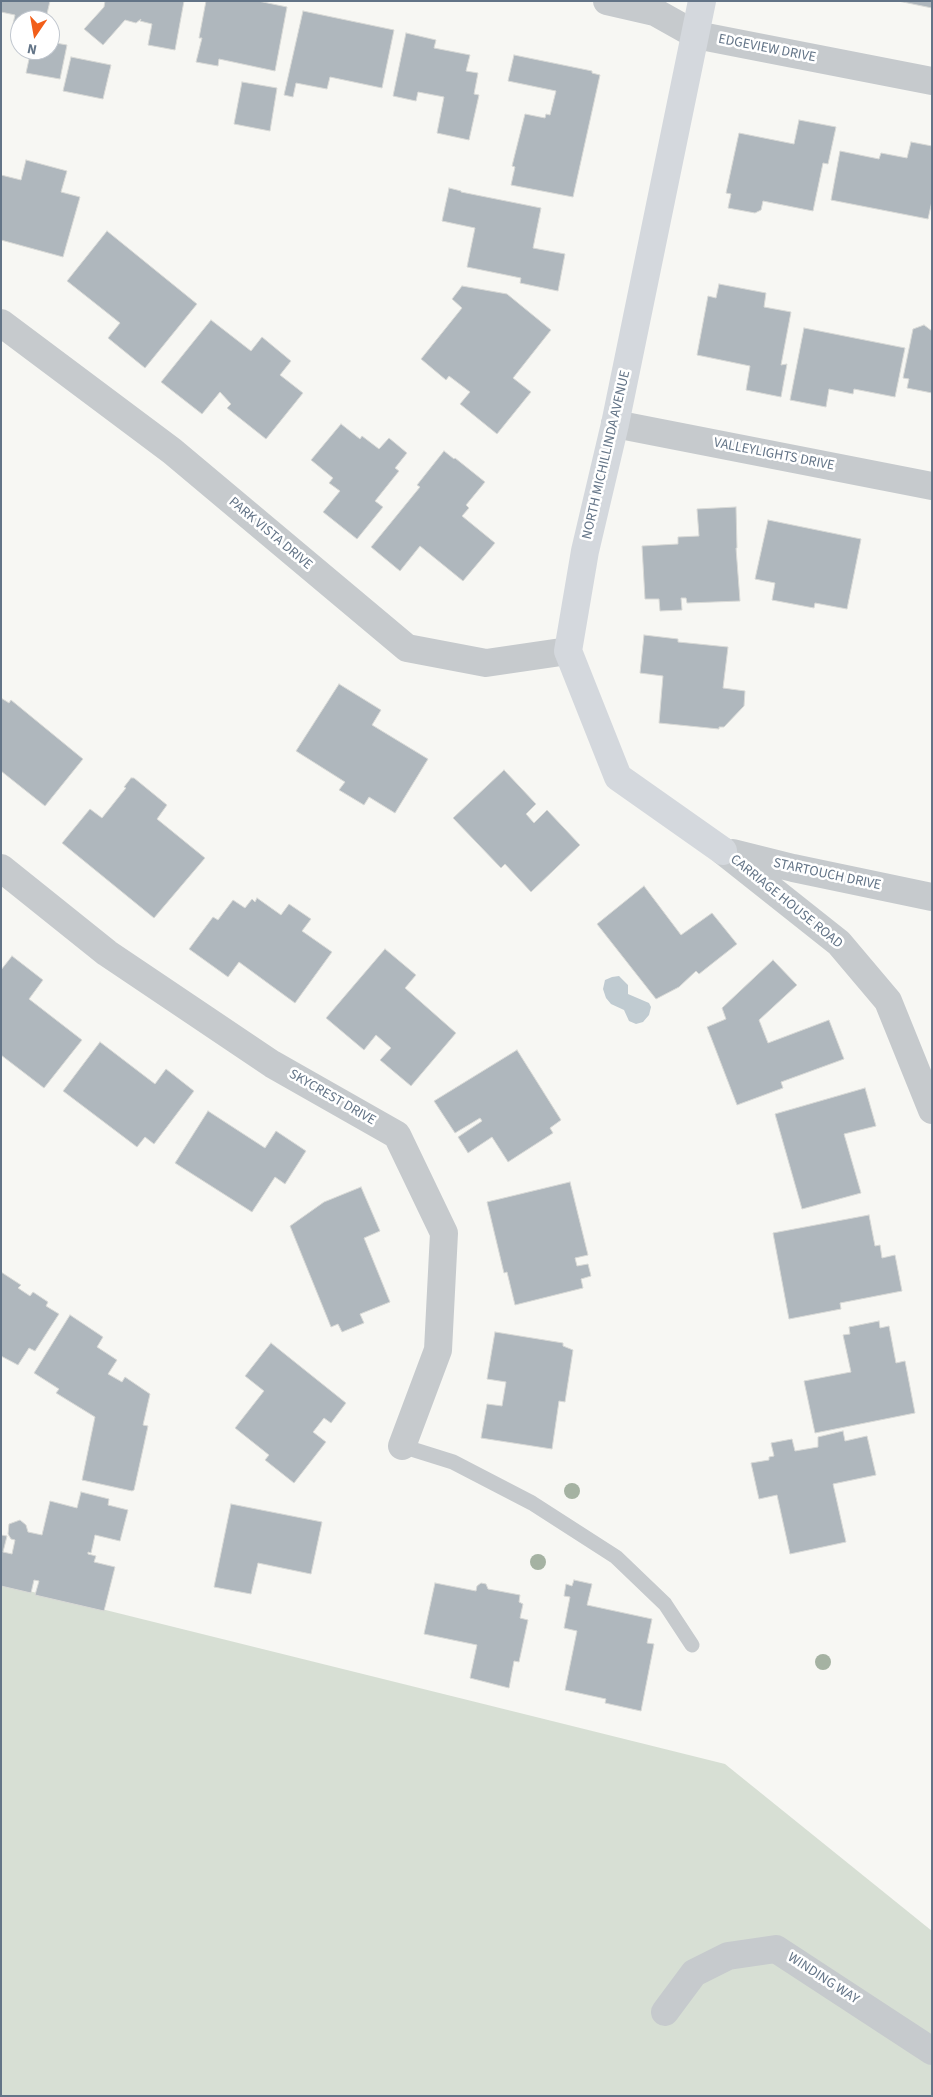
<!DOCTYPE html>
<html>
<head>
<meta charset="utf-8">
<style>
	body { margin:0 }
	#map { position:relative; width:933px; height:2097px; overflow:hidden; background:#f7f7f3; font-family:"Source Sans 3",sans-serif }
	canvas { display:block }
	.frame { position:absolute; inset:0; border:2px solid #637487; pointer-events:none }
	.north { position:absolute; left:10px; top:10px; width:50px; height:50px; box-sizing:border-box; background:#fff; border:1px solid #c1c7cf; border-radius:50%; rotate:192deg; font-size:14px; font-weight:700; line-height:20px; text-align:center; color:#637487 }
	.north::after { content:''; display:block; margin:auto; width:18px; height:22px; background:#f25e19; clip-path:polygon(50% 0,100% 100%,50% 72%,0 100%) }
</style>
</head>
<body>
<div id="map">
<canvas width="933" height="2097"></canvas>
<div class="frame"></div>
<div class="north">N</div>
</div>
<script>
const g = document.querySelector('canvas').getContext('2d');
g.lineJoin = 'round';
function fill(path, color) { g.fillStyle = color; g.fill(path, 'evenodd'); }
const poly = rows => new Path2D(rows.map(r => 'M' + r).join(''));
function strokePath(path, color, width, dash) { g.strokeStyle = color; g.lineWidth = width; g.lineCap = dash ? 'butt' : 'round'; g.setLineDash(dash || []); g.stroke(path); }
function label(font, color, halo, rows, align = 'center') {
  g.font = font + ' "Source Sans 3",sans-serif'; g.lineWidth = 5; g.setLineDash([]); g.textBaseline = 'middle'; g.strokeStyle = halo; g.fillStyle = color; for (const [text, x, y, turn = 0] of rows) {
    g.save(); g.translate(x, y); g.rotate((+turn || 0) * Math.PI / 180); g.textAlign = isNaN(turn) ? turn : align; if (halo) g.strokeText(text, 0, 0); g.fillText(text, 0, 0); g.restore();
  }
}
const green = poly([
	[1,1584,725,1764,932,1931,932,2096,1,2096]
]);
const water = poly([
	[619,976,628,985,628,994,649,1003,651,1007,649,1015,643,1022,636,1024,629,1021,624,1010,611,1004,606,998,603,989,605,980,612,977]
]);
const building = poly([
	[1,1,50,1,46,18,50,20,20,20,20,33,13,24,15,15,1,12,1,1],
	[105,1,184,1,175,50,148,45,152,24,140,21,141,19,136,23,125,20,103,45,84,29,104,7,105,1],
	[206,1,258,1,287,7,275,71,219,59,218,66,196,62,202,38,199,38,206,1],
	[898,1,932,1,932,8,898,1],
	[303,11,394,30,382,88,330,77,327,89,296,83,293,97,284,95,303,11],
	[406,33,436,40,434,48,470,55,466,71,478,73,474,94,479,95,469,140,437,133,444,97,418,92,416,101,393,96,406,33],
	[50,42,67,45,60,79,26,73,31,50,50,50,50,42],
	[514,55,592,71,592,73,600,75,573,197,511,185,515,167,512,166,525,114,545,118,546,114,550,115,556,91,508,81,514,55],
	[71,57,111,65,103,99,63,91,71,57],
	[242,82,277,88,270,131,234,124,242,82],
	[799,120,836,127,828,164,823,163,813,211,763,201,761,210,755,213,728,208,731,194,726,193,739,133,794,144,799,120],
	[911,142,932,146,932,201,928,219,831,200,840,151,879,159,881,153,907,158,911,142],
	[26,160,67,171,61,192,80,197,63,257,1,240,1,175,21,180,26,160],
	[449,188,461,191,461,192,541,208,533,248,565,254,558,291,520,283,521,278,467,267,475,228,442,221,449,188],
	[107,231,197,304,145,368,108,338,120,323,67,281,107,231],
	[719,284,766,293,764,307,791,312,781,365,787,364,781,397,746,390,750,366,697,355,708,296,716,298,719,284],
	[462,286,507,294,551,330,513,378,531,392,497,434,460,404,470,392,449,376,446,380,421,359,462,308,452,299,462,286],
	[211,320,251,351,262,337,291,361,280,375,303,393,266,439,227,408,231,404,220,392,202,414,161,382,211,320],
	[924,325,932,331,932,393,907,388,909,379,903,378,913,329,924,325],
	[804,328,905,348,895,397,854,389,853,394,829,389,826,407,790,400,804,328],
	[341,424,360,439,362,436,379,449,389,438,407,453,395,468,399,471,375,501,383,507,357,539,323,512,340,491,329,483,333,478,311,460,341,424],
	[444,451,454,459,455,458,485,482,466,505,469,508,462,516,495,543,463,581,420,546,400,571,371,547,420,487,417,485,444,451],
	[736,507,737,548,736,548,740,601,687,603,686,598,681,598,682,610,660,611,659,599,645,599,642,546,678,544,678,537,699,536,697,509,736,507],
	[768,520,861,539,847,609,815,603,814,608,772,600,775,583,755,579,768,520],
	[644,635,678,639,678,642,728,647,723,688,745,691,744,706,724,727,719,727,719,729,659,723,663,676,640,673,644,635],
	[339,684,381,710,372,725,428,759,395,813,369,797,364,805,339,790,345,782,296,751,339,684],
	[1,698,9,703,11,700,83,759,45,806,1,771,1,698],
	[504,770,536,804,526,814,534,823,547,810,580,845,531,892,505,864,501,868,453,818,504,770],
	[131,778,134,778,167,805,157,819,205,858,154,918,62,843,90,809,102,818,126,788,124,787,131,778],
	[644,886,681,935,712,913,737,944,699,974,696,971,679,987,656,999,597,924,644,886],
	[257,898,281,915,289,904,311,919,302,931,332,952,295,1003,239,962,228,977,189,949,213,917,218,920,233,900,245,908,252,899,255,902,257,898],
	[385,949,416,975,405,988,456,1033,411,1086,380,1060,391,1048,376,1035,364,1050,326,1018,385,949],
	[12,956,43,980,29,999,82,1040,44,1088,1,1055,1,970,12,956],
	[773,960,797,985,759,1020,768,1043,829,1020,844,1059,781,1082,783,1088,737,1105,707,1027,726,1019,722,1008,773,960],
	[100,1042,155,1084,166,1069,194,1091,154,1144,145,1137,137,1147,63,1091,100,1042],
	[517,1050,561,1120,550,1128,553,1133,508,1162,492,1137,468,1153,458,1137,482,1121,480,1118,455,1133,434,1101,517,1050],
	[865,1088,876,1126,844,1134,861,1193,802,1209,775,1114,865,1088],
	[208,1111,265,1148,276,1131,306,1151,285,1184,275,1177,252,1212,175,1163,208,1111],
	[570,1182,588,1255,575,1258,577,1266,588,1264,591,1276,581,1279,583,1288,515,1305,507,1272,504,1273,487,1202,570,1182],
	[361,1187,380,1231,364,1238,390,1302,360,1314,364,1323,342,1332,338,1324,331,1327,290,1226,324,1202,361,1187],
	[869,1215,875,1246,880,1245,882,1258,895,1255,902,1291,840,1303,841,1309,789,1319,773,1233,869,1215],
	[1,1272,21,1285,18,1288,30,1296,33,1292,48,1302,46,1306,59,1314,35,1351,29,1348,18,1365,1,1356,1,1272],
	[70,1315,103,1337,97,1347,117,1360,108,1374,122,1382,125,1377,150,1394,143,1425,148,1426,134,1490,132,1491,82,1480,95,1417,56,1393,59,1389,34,1373,70,1315],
	[879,1321,880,1328,889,1326,896,1363,905,1361,915,1413,815,1433,804,1381,851,1372,843,1335,850,1334,849,1327,879,1321],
	[495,1332,563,1343,563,1346,573,1350,565,1402,559,1401,552,1449,481,1438,487,1404,502,1406,506,1382,487,1379,495,1332],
	[271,1343,346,1403,331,1423,324,1418,313,1432,326,1442,294,1483,265,1460,269,1455,235,1428,264,1391,245,1376,271,1343],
	[843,1431,845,1441,867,1436,876,1475,833,1484,846,1542,790,1554,777,1495,759,1499,751,1463,769,1460,769,1457,774,1456,771,1443,792,1439,795,1451,818,1447,818,1437,843,1431],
	[81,1492,109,1499,108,1505,128,1510,120,1541,95,1535,91,1553,88,1552,88,1554,96,1556,94,1562,115,1567,104,1611,35,1595,39,1581,34,1580,31,1593,1,1586,1,1535,7,1536,3,1552,12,1554,15,1540,11,1539,8,1534,9,1524,20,1520,26,1525,28,1532,42,1535,50,1501,77,1508,81,1492],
	[231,1504,322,1522,311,1574,258,1563,251,1594,214,1587,231,1504],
	[574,1580,592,1584,587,1605,652,1619,647,1643,654,1644,641,1711,605,1703,606,1699,565,1690,577,1631,564,1628,570,1597,564,1596,566,1584,572,1586,574,1580],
	[435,1583,476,1591,477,1586,481,1583,486,1584,488,1589,520,1595,519,1602,523,1604,520,1618,528,1620,519,1662,514,1661,509,1688,470,1678,477,1645,424,1634,435,1583]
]);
const lane = poly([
	[402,1446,453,1462,532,1503,616,1557,665,1604,692,1645]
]);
const street = poly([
	[607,1,655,12,696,35,932,81],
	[1,323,172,451,407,648,486,663,568,651],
	[615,424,932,486],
	[723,851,839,943,888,1001,932,1110],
	[733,853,793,868,932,897],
	[1,868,107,953,272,1064,397,1135,444,1233,438,1350,402,1446],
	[665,2012,694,1973,728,1956,776,1949,932,2051]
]);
const secondary = poly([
	[702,1,615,424,585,551,568,651,618,777,723,851]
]);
const trees = [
	[572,1491],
	[538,1562],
	[823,1662]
];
const streetNames = [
	["EDGEVIEW DRIVE",767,49,11],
	["NORTH MICHILLINDA AVENUE",607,455,-77],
	["VALLEYLIGHTS DRIVE",774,455,11],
	["PARK VISTA DRIVE",270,534,40],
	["STARTOUCH DRIVE",827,875,12],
	["CARRIAGE HOUSE ROAD",786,902,39],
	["SKYCREST DRIVE",332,1098,30],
	["WINDING WAY",823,1979,33]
];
fill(green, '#d7dfd4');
fill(water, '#c0cbd1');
fill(building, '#afb7bd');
strokePath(building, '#d8d9d6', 1);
strokePath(lane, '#c6cacd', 15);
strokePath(street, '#c6cacd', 28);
strokePath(secondary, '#d4d8dd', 28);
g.fillStyle = '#a5b2a2';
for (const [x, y] of trees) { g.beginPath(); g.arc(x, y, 8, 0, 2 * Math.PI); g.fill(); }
label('14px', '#637487', '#fff', streetNames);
</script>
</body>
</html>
